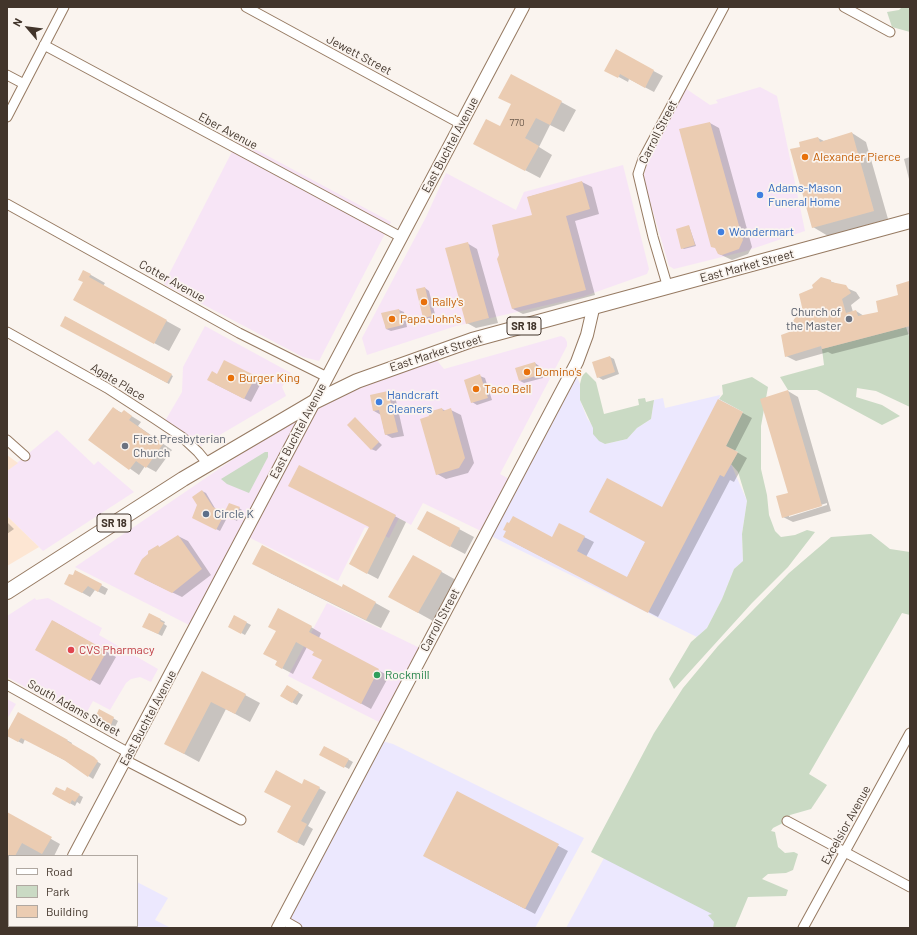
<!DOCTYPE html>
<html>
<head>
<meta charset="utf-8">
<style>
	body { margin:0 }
	#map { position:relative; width:917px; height:935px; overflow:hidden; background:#faf4ef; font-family:Barlow,sans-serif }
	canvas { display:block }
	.frame { position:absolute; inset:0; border:8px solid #42352b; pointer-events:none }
	.legend { position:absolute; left:8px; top:855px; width:130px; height:72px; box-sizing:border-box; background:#faf4ef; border:1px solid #b0a8a1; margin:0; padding:5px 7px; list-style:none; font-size:12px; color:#42352b }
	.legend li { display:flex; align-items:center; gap:8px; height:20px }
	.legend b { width:20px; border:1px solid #b0a8a1 }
	.north { position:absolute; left:8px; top:8px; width:40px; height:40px; -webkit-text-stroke:3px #faf4ef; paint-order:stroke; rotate:298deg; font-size:11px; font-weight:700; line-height:16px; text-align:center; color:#42352b }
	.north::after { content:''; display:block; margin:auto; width:14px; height:18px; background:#42352b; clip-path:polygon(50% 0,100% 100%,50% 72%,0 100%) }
</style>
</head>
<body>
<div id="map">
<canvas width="917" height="935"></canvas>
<div class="frame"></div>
<ul class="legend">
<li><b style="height:5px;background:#fff"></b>Road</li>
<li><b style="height:11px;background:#cadac4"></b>Park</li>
<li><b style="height:11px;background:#ebccb2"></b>Building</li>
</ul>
<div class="north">N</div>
</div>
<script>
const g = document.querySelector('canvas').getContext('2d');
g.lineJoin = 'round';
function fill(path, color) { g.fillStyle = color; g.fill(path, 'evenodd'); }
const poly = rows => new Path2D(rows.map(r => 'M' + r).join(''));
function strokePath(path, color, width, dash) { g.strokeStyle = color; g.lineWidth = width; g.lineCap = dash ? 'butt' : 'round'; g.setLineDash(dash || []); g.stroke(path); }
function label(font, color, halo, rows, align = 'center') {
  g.font = font + ' Barlow,sans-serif'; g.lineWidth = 3.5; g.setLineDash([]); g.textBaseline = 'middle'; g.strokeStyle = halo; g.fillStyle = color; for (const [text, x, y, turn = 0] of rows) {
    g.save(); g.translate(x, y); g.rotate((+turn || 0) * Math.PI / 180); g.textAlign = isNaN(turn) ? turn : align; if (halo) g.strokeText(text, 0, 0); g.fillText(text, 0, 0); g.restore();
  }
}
const commercial = poly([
	[760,87,777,96,805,231,746,251,674,269,669,266,643,178,650,154,685,88,710,105,718,103,716,100],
	[238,140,391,222,319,361,303,357,164,284],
	[623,165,649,269,647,274,582,297,456,326,367,355,362,338,426,217,446,173,516,210,524,192],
	[205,326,291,373,282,387,286,396,201,446,165,421,182,392,183,367],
	[561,336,565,338,567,342,567,346,500,474,513,481,485,533,423,503,411,525,399,518,389,538,365,527,338,581,246,536,317,403,434,357,444,369],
	[307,409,193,627,75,567],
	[57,430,94,465,98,461,134,492,43,551,7,516,7,471],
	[35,598,36,600,48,598,102,628,99,635,158,669,151,682,140,677,131,679,126,683,110,710,93,701,83,719,7,677,7,616],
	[327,603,422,649,381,723,288,676],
	[7,699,16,704,7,719]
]);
const industrial = poly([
	[577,377,580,384,580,400,587,418,605,444,627,439,637,428,651,419,654,400,663,398,665,408,720,395,719,399,743,412,726,445,738,452,731,464,747,501,742,534,743,561,734,569,722,599,707,628,697,637,491,536],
	[378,740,393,744,584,838,535,928,297,928,283,920],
	[604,858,724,919,719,928,566,928],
	[137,882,168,898,155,920,171,928,92,928,88,926,137,926]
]);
const built = poly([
	[7,455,18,463,7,471],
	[7,516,39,547,7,566]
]);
const green = poly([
	[902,7,910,7,910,32,892,27,887,12,899,10],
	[906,327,910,339,910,407,876,391,857,388,856,397,882,405,900,416,882,425,817,390,788,390,780,377,824,365,822,349],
	[586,372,596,382,604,414,639,405,638,399,645,398,646,402,654,400,651,419,637,428,627,439,605,444,599,441,593,434,593,428,580,400,580,384,582,376],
	[752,377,768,387,761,426,761,469,767,495,769,515,775,531,781,537,795,535,807,530,815,532,788,567,752,603,674,689,669,679,691,642,707,628,722,599,734,569,743,561,742,534,747,501,738,472,731,464,738,452,726,446,743,412,719,399,723,394,722,385],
	[265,452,268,452,268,457,249,493,227,484,221,479],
	[871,534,890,549,910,552,910,615,902,613,809,774,827,785,811,809,790,815,787,821,773,828,771,831,775,832,778,847,785,853,794,852,798,854,793,870,786,873,768,874,762,879,788,890,786,896,748,897,735,928,713,928,714,922,708,915,712,914,591,852,654,733,683,688,718,646,789,573,831,537]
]);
const shadow = poly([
	[616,51,663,76,654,92,629,79,628,82,606,70],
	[511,75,576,110,564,132,550,125,539,147,552,155,540,178,489,151,512,105],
	[710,123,719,128,752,247,748,254,732,260,719,254],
	[852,133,866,142,888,219,828,236,813,227,801,148,818,138,824,141],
	[910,157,910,183,904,159],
	[582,182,592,187,599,214,575,221,595,295,523,314,513,309,533,216,528,197],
	[689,226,696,246,684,249,682,248],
	[467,243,477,249,498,323,476,328,467,323],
	[84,271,105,283,103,286,181,329,169,351,89,308],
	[830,281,856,292,860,298,851,305,853,312,856,311,864,316,880,312,900,295,908,282,910,283,910,335,910,334,832,354,828,352,796,361,786,356,805,318],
	[425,288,429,291,436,318,428,320,424,317],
	[399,310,404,312,407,327,391,331,386,329,383,314],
	[66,317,173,376,169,384,61,325],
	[610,357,614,359,619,374,603,380,598,377],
	[535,363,539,366,543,378,524,383,520,381],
	[217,375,255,377,262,381,251,402,215,384],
	[480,376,485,378,492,400,477,405,472,402],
	[788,391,798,397,831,511,793,522,783,517,789,494],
	[827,503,827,505,789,517,789,515],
	[388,392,395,396,404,436,392,438,385,434,381,415,374,411,371,396],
	[719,400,752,418,735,451,747,458,734,482,730,480,658,617,513,542,584,537,594,542,586,557,627,578],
	[113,408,122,413,124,411,133,417,141,422,138,426,172,450,156,472,145,466,139,475,90,440],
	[442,409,446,411,451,410,461,415,474,463,468,473,446,479,437,474,430,417],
	[355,419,382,445,376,451,371,449],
	[299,466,406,522,378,579,361,570,370,527],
	[202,491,206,493,216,510,225,514,239,508,242,510,237,521,228,516,220,531,196,519],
	[7,522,14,529,7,534],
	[459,529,474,537,465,554,432,537],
	[178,536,188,541,211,575,182,597,144,579,158,546,160,548],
	[413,556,456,580,433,621,404,605],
	[76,571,108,589,105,595,95,590,90,597,72,587,73,577],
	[268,572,342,588,343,585,390,611,381,628],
	[150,614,165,622,164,624,167,626,162,636,148,629],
	[234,616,251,625,245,635,229,626],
	[53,621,116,657,100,685,37,649],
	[311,627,321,633,319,638,389,676,371,709,324,683,323,660,315,651,307,647,293,674,276,665,278,661,265,654],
	[202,672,260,703,250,722,226,709,199,762,166,744],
	[287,686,303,695,297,705,281,696],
	[99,710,118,721,113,731,102,726,99,722],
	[18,714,72,743,71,745,101,764,93,779,66,761,25,739,23,744,8,736,7,734],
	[325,747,353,762,349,769,321,754],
	[305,780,326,792,308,826,313,829,304,846,285,836],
	[67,789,83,797,80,804,77,802,75,806,53,794,65,793],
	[457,792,568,851,535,914,434,861],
	[7,814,60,844,54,856,9,856,9,865,7,864],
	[9,881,9,890,7,889]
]);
const building = poly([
	[616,49,654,70,645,88,620,74,618,78,604,71],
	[511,74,562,101,550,125,536,118,525,138,539,146,525,171,473,144,486,119,500,126,511,104,498,98],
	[710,122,743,240,739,249,722,255,718,254,715,248,711,247,679,129],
	[852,132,874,211,812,228,790,149,800,147,799,142,818,137,820,142],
	[582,181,590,209,566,216,586,290,512,309,497,259,499,255,492,225,532,215,527,197],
	[689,225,695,245,681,249,676,229],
	[468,242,489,318,466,324,445,248],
	[83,270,91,274,89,277,167,320,154,344,73,300,83,282,78,280],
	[821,277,831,280,831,282,846,285,851,293,842,299,846,313,856,310,858,316,878,312,876,301,898,295,896,285,909,281,910,326,822,349,821,346,785,357,781,335,800,328,793,321,797,315,804,316,799,294,813,288,812,285],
	[425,287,432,316,423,318,416,289],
	[399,309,403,325,386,329,381,313],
	[65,316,172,374,167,383,60,326],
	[610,356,615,372,597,378,592,362],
	[224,360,256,376,244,399,207,380,212,371,217,374],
	[535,362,539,375,519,381,515,368],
	[480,374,488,398,471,403,464,380],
	[788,390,822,506,782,518,776,496,788,493,760,399],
	[388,391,398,432,385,435,379,410,373,411,370,395],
	[718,399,743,412,726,446,738,452,724,477,720,475,648,613,503,537,506,531,503,530,507,522,509,523,513,516,552,537,559,523,585,536,577,551,627,577,645,542,589,512,607,478,662,507],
	[113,407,121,413,124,410,132,416,129,420,163,444,146,468,136,461,129,470,88,440],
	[442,408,443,411,451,408,465,458,459,468,436,475,420,419,429,416,428,412],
	[355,417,379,442,371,450,347,425],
	[299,465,396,515,367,574,349,564,369,527,288,486],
	[202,490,213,507,224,513,229,503,240,507,233,520,224,515,216,530,192,518,197,505,192,497],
	[427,511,460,528,450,547,417,529],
	[178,535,202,569,172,593,134,574,142,559,148,554,148,551,158,545,159,547],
	[262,545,342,587,343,584,376,602,366,620,252,564],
	[413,555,442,571,418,613,388,597],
	[75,570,102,584,98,592,88,586,82,593,64,584,69,574,73,575],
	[278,608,312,626,309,632,379,669,361,704,312,678,322,660,312,655,314,652,296,642,282,669,275,665,277,661,263,654,276,631,268,627],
	[149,613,161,619,160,621,164,623,158,634,142,627],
	[234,615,247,622,241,634,228,627],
	[52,620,107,651,90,681,35,650],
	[202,671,246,694,235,714,211,702,184,754,164,744],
	[287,685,299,692,292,703,280,696],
	[99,709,114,717,109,730,97,724,98,722,94,720],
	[18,712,68,740,67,741,94,757,98,761,88,777,64,760,21,738,18,742,7,736,7,732],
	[324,746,349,759,344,768,319,755],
	[276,770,302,784,304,779,320,787,301,821,307,824,297,843,277,832,291,806,264,792],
	[56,787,65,791,67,787,80,794,75,802,72,800,70,804,52,794],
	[457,791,559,844,525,909,423,856],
	[7,812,52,837,42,854,22,843,15,856,7,856]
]);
const street = poly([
	[246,7,461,124],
	[844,7,890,32],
	[44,45,401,237],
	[7,75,24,84],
	[7,117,64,7],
	[7,204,239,333,327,377],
	[668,288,653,237,638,174,643,159,724,7],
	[7,332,107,388,155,419,182,437,198,452,208,464],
	[7,440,25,456],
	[7,685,129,753],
	[125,760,241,820],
	[787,821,910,887],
	[7,909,9,910],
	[283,920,297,928],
	[803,928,910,733]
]);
const secondary = poly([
	[74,856,523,7],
	[36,928,37,926],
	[278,928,577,362,587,335,593,309]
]);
const primary = poly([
	[7,592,183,479,314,402,357,381,472,340,910,221]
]);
const markers = [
	[805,157,4,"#e8710a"],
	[760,195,4,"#3f7fe0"],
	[721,232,4,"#3f7fe0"],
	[424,302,4,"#e8710a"],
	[392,319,4,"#e8710a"],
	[849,319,4,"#6b7280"],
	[527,372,4,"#e8710a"],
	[231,378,4,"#e8710a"],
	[476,389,4,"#e8710a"],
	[379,402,4,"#3f7fe0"],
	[125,446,4,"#6b7280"],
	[206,514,4,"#5c6f8a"],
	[71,650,4,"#e0444e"],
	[377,675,4,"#2e9e5b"]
];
const numberNames = [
	["770",517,123]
];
const shields = [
	[524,326,34],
	[114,523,34]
];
const shieldNames = [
	["SR 18",524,326],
	["SR 18",114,523]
];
const streetNames = [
	["Jewett Street",359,55,28],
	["Eber Avenue",228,131,28],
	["Carroll Street",658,132,-63],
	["East Buchtel Avenue",450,145,-62],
	["East Market Street",747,266,-15],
	["Cotter Avenue",172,281,29],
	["East Market Street",436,353,-18],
	["Agate Place",118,382,31],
	["East Buchtel Avenue",298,431,-62],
	["Carroll Street",440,620,-62],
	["South Adams Street",74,708,29],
	["East Buchtel Avenue",148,718,-62],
	["Excelsior Avenue",846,825,-61]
];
const foodNames = [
	["Alexander Pierce",813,157],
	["Rally's",432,302],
	["Papa John's",400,319],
	["Domino's",535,372],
	["Burger King",239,378],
	["Taco Bell",484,389]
];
const shopNames = [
	["Adams-Mason",768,188],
	["Funeral Home",768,202],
	["Wondermart",729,232],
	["Handcraft",387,395],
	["Cleaners",387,409]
];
const worshipNames = [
	["Church of",841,312],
	["the Master",841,326],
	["First Presbyterian",133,439,"left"],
	["Church",133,453,"left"]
];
const serviceNames = [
	["Circle K",214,514]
];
const healthNames = [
	["CVS Pharmacy",79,650]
];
const leisureNames = [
	["Rockmill",385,675]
];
fill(commercial, '#f7e5f6');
fill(industrial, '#ece8fe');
fill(built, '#fde6d3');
fill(green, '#cadac4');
fill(shadow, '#0003');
fill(building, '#ebccb2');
strokePath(street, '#967a62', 11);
strokePath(secondary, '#967a62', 14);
strokePath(primary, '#967a62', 16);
strokePath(street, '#fff', 9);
strokePath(secondary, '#fff', 12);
strokePath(primary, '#fff', 14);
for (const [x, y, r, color] of markers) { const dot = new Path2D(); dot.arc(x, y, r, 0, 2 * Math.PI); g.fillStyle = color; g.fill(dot); strokePath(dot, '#faf4ef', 1.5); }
label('10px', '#6c5b4d', null, numberNames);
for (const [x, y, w] of shields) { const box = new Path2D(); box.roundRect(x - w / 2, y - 9, w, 18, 3); g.fillStyle = '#faf4ef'; g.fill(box); strokePath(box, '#42352b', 1); }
label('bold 11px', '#42352b', null, shieldNames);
label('12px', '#42352b', '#faf4ef', streetNames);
label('12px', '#c56008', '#faf4ef', foodNames, 'left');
label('12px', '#366cbe', '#faf4ef', shopNames, 'left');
label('12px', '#5b616d', '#faf4ef', worshipNames, 'right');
label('12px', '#4e5e75', '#faf4ef', serviceNames, 'left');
label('12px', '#be3a42', '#faf4ef', healthNames, 'left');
label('12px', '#27864d', '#faf4ef', leisureNames, 'left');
</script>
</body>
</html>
